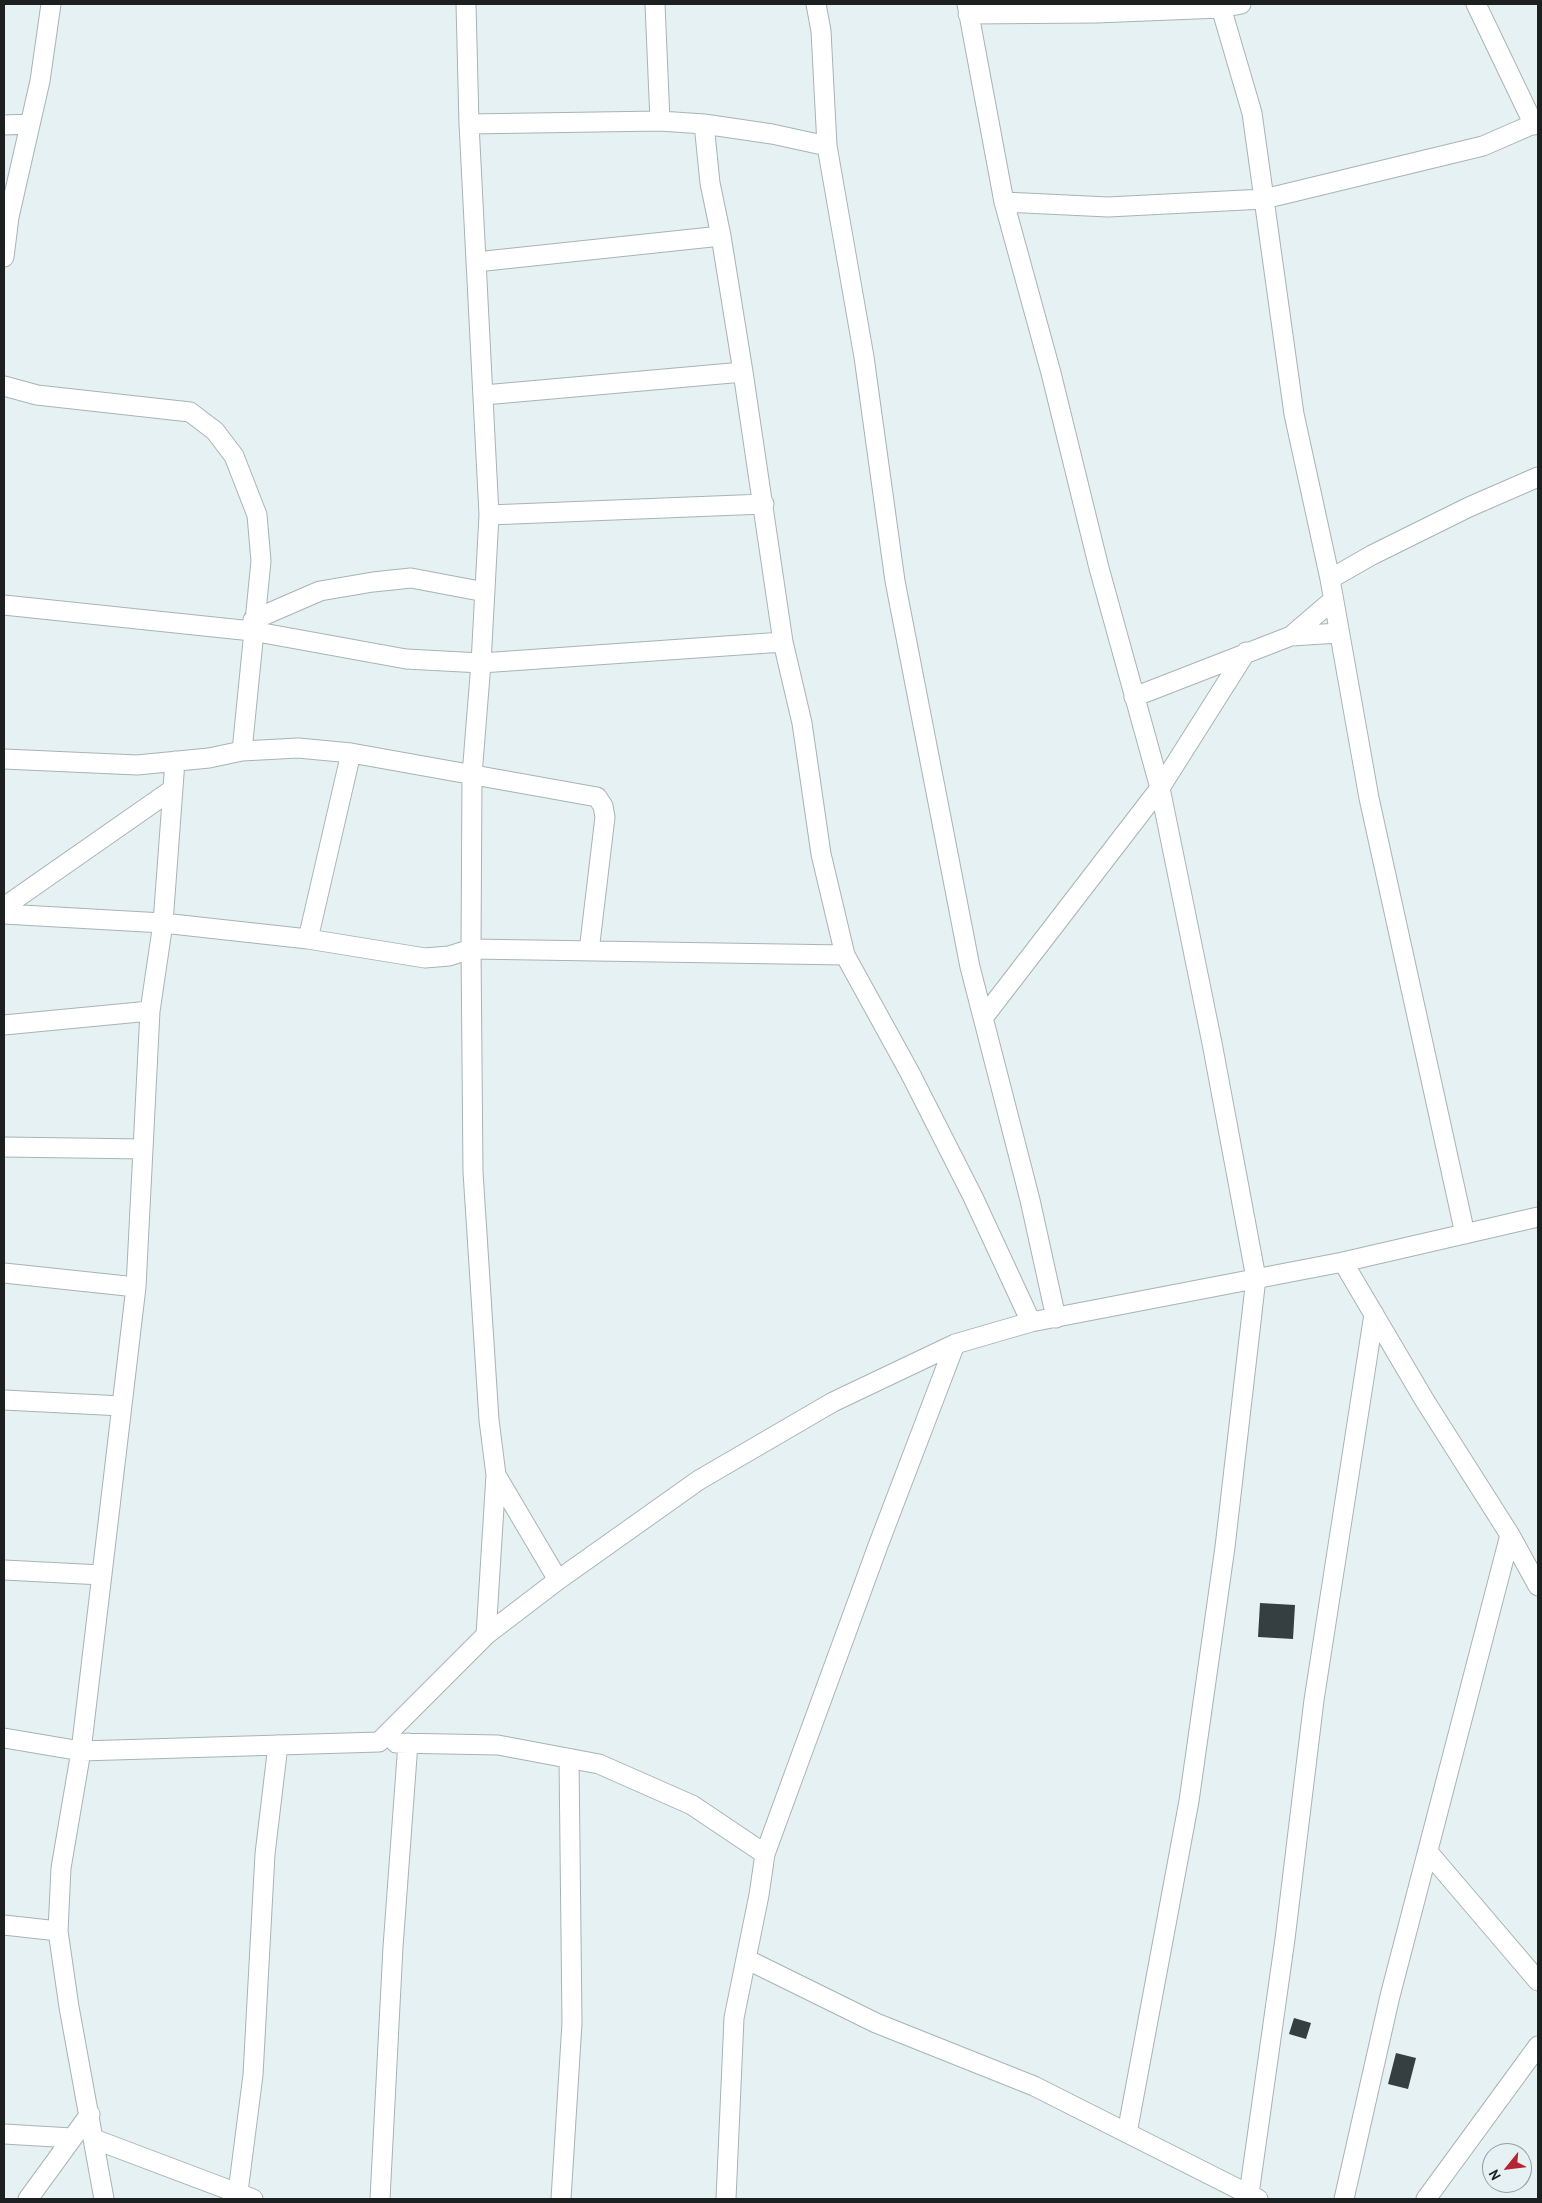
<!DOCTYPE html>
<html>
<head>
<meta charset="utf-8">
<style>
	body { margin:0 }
	#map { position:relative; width:1542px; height:2203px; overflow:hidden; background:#e6f1f4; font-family:"PT Sans",sans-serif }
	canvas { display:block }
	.frame { position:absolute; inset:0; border:5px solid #1c2021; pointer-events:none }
	.north { position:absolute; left:1482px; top:2143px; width:50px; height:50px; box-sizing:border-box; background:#e6f1f4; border:1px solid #959da0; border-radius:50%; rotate:241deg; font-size:14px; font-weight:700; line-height:20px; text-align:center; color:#1c2021 }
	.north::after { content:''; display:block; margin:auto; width:18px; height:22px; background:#b62532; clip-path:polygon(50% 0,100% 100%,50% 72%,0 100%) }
</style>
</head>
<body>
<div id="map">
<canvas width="1542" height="2203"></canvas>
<div class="frame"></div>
<div class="north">N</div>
</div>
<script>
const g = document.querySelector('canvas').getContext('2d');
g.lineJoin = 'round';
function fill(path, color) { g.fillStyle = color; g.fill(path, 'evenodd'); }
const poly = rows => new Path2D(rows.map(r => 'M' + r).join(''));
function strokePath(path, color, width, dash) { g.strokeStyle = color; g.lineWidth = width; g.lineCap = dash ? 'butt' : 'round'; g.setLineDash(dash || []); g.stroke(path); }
const building = poly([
	[1260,1603,1295,1605,1293,1639,1258,1637],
	[1294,2018,1311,2023,1306,2039,1289,2034],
	[1396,2053,1416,2058,1408,2089,1388,2084]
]);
const street = poly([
	[466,4,469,124,489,515,481,663,472,775,471,949,473,1172,489,1420,496,1475,486,1635],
	[655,4,660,121],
	[816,4,821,31,827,146,864,357,895,581,970,967,1030,1200,1056,1318],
	[967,4,1004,202,1051,373,1099,568,1160,788,1212,1043,1256,1278,1225,1547,1189,1801,1127,2133],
	[1220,4,1252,113,1294,414,1330,579,1369,798,1465,1234],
	[1476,4,1534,125],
	[968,14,1096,13,1221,8,1241,4],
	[469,124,660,121,704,124,772,134,827,146],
	[704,124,710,183,721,236,743,372,783,642,802,723,821,854,845,955,910,1073,973,1197,1031,1322],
	[4,125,30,124],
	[1004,202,1108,207,1264,199,1483,146,1538,122],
	[4,257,9,217,40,81,51,4],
	[476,262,721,236],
	[4,386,37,395,190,412,215,431,234,456,257,515,261,561,242,751],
	[484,395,743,372],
	[489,515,764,504],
	[1330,579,1372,555,1469,507,1538,477],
	[4,605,252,631,406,659,481,663,783,642],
	[253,620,320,591,373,582,411,578,485,592],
	[1291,636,1333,600],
	[1134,697,1291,636,1339,633],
	[4,759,137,765,209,758,242,751,298,748,351,753,597,797,603,806,605,817,589,951],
	[4,907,173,789],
	[4,914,163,923,308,939,425,958,449,956,471,949,845,955],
	[308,939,351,753],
	[983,1018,1160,788,1246,652],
	[4,1025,150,1011],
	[4,1147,143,1149],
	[1343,1262,1425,1401,1510,1535,1538,1586],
	[4,1273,136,1287],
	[4,1400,122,1406],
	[496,1475,558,1580],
	[4,1570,102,1575],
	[4,1738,81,1751,379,1742,486,1635,558,1580,699,1480,833,1402,955,1344,1031,1322,1343,1262,1538,1217],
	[396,1743,498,1745,599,1764,692,1805,765,1854],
	[1428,1852,1538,1981],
	[4,1925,58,1931],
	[746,1959,876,2023,1034,2086,1258,2199],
	[4,2134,72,2138],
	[94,2139,253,2199],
	[238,2192,253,2075,265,1854,278,1745],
	[1249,2194,1285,1939,1314,1700,1374,1314],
	[28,2199,90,2114],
	[104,2199,69,2007,58,1931,61,1868,81,1751,136,1287,150,1011,163,923,175,761],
	[380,2199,393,1947,408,1743],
	[561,2199,572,2023,569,1759],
	[726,2199,734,2018,759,1895,765,1854,879,1543,955,1344],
	[1344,2199,1390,1996,1510,1535],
	[1426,2199,1538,2046]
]);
fill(building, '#353e40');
strokePath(street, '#a8b3b6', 21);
strokePath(street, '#fff', 19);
</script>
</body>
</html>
